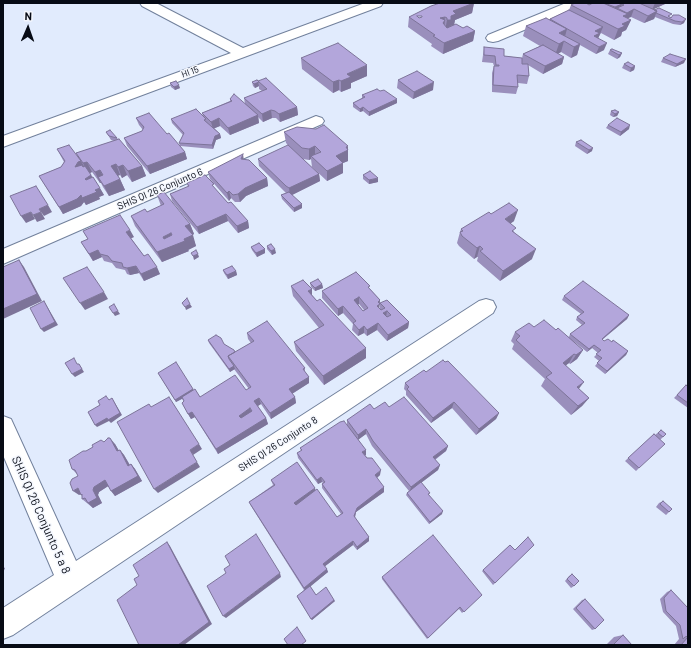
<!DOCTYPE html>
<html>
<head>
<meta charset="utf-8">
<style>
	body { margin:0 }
	#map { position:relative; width:691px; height:648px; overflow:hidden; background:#e1ebfd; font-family:Barlow,sans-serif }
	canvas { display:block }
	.frame { position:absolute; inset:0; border:4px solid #070b15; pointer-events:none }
	.north { position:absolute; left:8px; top:8px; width:40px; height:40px; -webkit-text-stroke:3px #f4f7fe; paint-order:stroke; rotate:2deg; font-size:11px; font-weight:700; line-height:16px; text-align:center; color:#070b15 }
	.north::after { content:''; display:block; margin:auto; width:14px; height:18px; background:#070b15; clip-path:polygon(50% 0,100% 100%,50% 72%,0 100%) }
</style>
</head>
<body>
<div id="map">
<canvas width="691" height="648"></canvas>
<div class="frame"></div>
<div class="north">N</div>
</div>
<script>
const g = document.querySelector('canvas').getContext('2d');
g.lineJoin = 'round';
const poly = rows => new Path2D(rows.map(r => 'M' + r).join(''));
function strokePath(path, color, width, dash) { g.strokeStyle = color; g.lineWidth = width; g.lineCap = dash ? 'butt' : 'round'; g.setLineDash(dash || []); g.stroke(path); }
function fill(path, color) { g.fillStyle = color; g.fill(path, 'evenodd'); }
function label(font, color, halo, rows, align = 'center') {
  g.font = font + ' Barlow,sans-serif'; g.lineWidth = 3; g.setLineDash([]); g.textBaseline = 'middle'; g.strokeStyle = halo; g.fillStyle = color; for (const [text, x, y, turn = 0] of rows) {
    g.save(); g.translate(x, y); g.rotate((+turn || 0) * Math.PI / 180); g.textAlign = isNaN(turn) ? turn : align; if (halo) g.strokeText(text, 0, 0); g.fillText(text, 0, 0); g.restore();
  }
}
const minor = poly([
	[140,3,156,3,243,48,365,3,383,3,381,6,3,147,3,136,231,53,142,6,140,3],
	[566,3,583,3,581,6,498,41,493,42,488,41,486,38,488,35,566,3],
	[316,116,322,118,324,121,322,124,3,264,3,249,316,116],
	[486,299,493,301,496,307,493,313,13,635,3,639,3,608,54,575,3,455,3,416,11,419,76,561,479,301,486,299]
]);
const wall = poly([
	[474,3,472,13,455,20,454,25,463,28,475,31,473,41,443,54,431,46,432,44,408,27,409,17],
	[417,16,422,16,422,17,419,18],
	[591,3,665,3,665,4,653,9,684,23,680,25,673,24,655,17,654,19,644,23,631,17,627,18,631,20,626,30,622,32,621,36,614,40,601,33,598,38,604,50,596,54,580,45,577,55,571,58,561,52,558,54,564,57,562,64,543,74,528,65,529,76,527,84,518,83,518,87,516,94,492,92,492,73,494,66,493,63,482,62,483,55,484,47,504,56,522,58,523,54,540,46,523,36,526,26,549,20,550,19,569,10,571,5,589,5],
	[610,50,622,53,620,57,617,59,608,54],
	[301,58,367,76,351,83,351,88,341,92,339,90,333,93,302,69],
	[663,58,684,63,675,67,661,62],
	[624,64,635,66,634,70,630,72,622,68],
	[257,80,297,107,298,115,280,122,276,118,272,118,263,122,258,117,259,123,230,135,220,126,214,128,220,134,221,138,216,140,213,149,180,146,185,152,187,159,150,174,127,146,124,138,142,131,143,130,139,125,136,118,167,134,180,146,179,143,183,135,172,123,171,119,203,116,202,113,230,101,230,99,245,104,244,98,262,91,259,89,259,86,255,88,253,86,252,82],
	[398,80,433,90,413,99,397,88],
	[170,83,180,88,175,90,171,87],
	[362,95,397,103,369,116,363,111,360,112,353,107,353,103,362,98],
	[611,111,619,112,617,116,613,117,610,115],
	[608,125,629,129,620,136,606,128],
	[106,132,117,138,142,166,146,176,132,182,127,175,122,178,120,175,118,176,120,179,125,190,109,196,103,187,101,183,100,183,92,172,90,173,104,195,99,197,100,199,86,205,84,202,81,206,63,214,39,176,61,167,64,162,57,149,78,157,76,153,114,141,111,140,108,135],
	[284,132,348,150,348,161,343,163,343,173,327,181,312,167,311,159,309,160,303,159,319,174,320,181,292,195,302,208,294,212,282,199,281,195,286,193,259,166,258,159,299,156,286,143],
	[576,142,592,151,587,154,575,146],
	[244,160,267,178,268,186,246,196,240,202,235,202,231,198,229,201,210,179,208,172],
	[363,175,378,182,369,184,363,179],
	[187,183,214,188,228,203,248,221,249,228,238,233,228,221,199,234,172,201,170,194,188,187],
	[157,195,190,224,194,234,192,235,196,246,188,250,189,251,162,262,135,226,131,216,147,212,161,206],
	[491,214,514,221,510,224,514,232,532,259,500,281,477,261,478,257,477,257,474,259,459,246,457,243,460,232,461,229],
	[83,231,134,237,131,238,144,256,160,274,144,281,139,273,130,275,127,274,125,270,116,268,112,263,104,261,102,257,93,261,81,242,88,239],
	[267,246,276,253,272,255,267,249],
	[251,247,265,249,265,253,257,257,252,250],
	[223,270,236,271,237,275,228,279,224,273],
	[310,283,322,284,323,288,315,291,311,287],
	[291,286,312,289,312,295,366,358,324,385,296,351,294,342,319,328,293,296],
	[370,289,380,300,379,309,380,310,380,303,409,322,408,328,387,341,377,330,367,336,364,333,358,336,352,330,353,324,343,313,338,316,322,298,322,291],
	[358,304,359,304,364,310,363,311],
	[564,296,629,315,627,319,602,340,604,341,612,342,628,351,626,355,605,374,595,366,599,361,594,357,598,353,592,348,587,352,572,340,583,350,577,359,570,364,569,363,566,365,579,389,589,398,582,406,571,415,541,386,545,379,512,349,514,344,511,341,515,332,534,327,556,330,569,337,570,334,582,325,576,320,577,317,581,314,562,300],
	[247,333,305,368,305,372,309,377,309,383,292,394,295,397,296,403,271,419,261,404,258,406,266,418,268,424,218,454,195,417,191,419,182,403,184,401,182,399,176,402,158,373,194,390,200,397,246,390,249,389,234,369,230,372,209,343,208,340,224,344,235,352,251,343,248,339],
	[426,372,499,413,496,419,476,435,452,408,431,423,406,395,406,391,404,389,405,383],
	[686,385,688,387,688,408,674,398],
	[389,407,448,446,446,451,435,460,440,465,438,470,421,483,442,514,429,524,406,495,407,493,409,491,372,446,366,434,358,439,366,455,365,455,380,475,377,478,384,492,356,512,355,518,369,537,369,541,357,550,353,545,325,566,328,572,310,586,316,595,334,600,335,601,312,620,297,597,304,590,251,506,249,502,273,485,271,480,315,490,337,517,341,514,322,488,322,484,323,483,322,482,318,484,298,458,297,453,301,451,300,448,347,424,347,420,374,409],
	[661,430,666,434,660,440,639,468,636,471,625,461,654,434,655,435],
	[104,442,115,444,119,451,120,450,124,455,130,465,131,464,135,469,142,481,115,496,108,486,99,492,98,495,102,503,93,508,82,499,82,496,80,494,79,495,78,476,77,474,72,469,86,451],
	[663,501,669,512,666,515,656,507,659,503],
	[510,545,515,550,534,545,493,585,482,571],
	[572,574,574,586,571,588,565,581,569,576],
	[382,577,482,595,462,613,459,609,427,639,382,579],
	[671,590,688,608,688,645,674,645,679,639,676,626,663,612,660,599,667,592],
	[585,599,595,629,592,630,573,609,582,600],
	[623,635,632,645,606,645,614,637]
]);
const shadedWall = poly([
	[474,3,472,13,455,20,454,25,450,26,449,30,445,31,447,20,451,16,453,11],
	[655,3,665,3,665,4,652,10],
	[622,4,620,9,617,8,615,13,612,15,615,7],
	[634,9,631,17,626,19,631,20,626,30,622,32,621,36,614,40,623,16,626,15,627,13],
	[657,11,654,19,644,23,648,16],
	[445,17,444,22,445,20,444,30,440,18],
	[686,19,684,23,680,25,682,22],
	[603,27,597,41,592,43,595,31],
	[567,29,564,40,559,33],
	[475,31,473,41,443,54,444,43],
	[564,41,561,52,555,55,559,44],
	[607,43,604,50,596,54,599,47],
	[580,44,577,55,571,58,574,47],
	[622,53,620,57,617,59,619,55],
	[564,57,562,64,543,74,545,66],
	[686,59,684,63,675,67,677,64],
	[367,65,367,76,351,83,351,88,341,92,341,81,347,74],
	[635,66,634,70,630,72,631,68],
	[339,80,339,90,333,93,333,82],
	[258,82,259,86,255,88,254,84],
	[434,82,433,90,413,99,414,92],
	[179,85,180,88,175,90,174,87],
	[397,99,397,103,369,116,369,112],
	[297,107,298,115,280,122,279,114],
	[363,107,363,111,360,112,360,109],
	[271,110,272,118,263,122,262,114],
	[619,112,617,116,613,117,615,114],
	[258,115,259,123,230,135,228,128],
	[219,118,220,126,213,129,211,122],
	[630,125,629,129,620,136,621,132],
	[220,134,221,138,216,140,213,149,212,145,215,136],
	[315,146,315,157,311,156,311,159,309,160,309,149],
	[348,146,348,161,343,163,343,173,327,181,327,171,336,156,346,147],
	[593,148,592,151,587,154,589,150],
	[185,152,187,159,150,174,147,166],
	[243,154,244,161,241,159],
	[81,161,85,168,75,167,78,162],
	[87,162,92,172,88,174,83,163],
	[116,164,120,175,116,176,111,166],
	[123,165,127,175,122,178,118,167],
	[142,166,146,176,132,182,128,171],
	[100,170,105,181,98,177,101,183,100,183,95,172],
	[319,174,320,181,290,196,289,188],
	[91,175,95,183,88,186,85,179],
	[267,178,268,186,246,196,240,202,238,194,245,188],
	[378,178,378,182,369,184,369,180],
	[120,179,125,190,109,196,104,186],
	[100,188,104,195,99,197,100,199,86,205,82,198,95,190],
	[229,191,231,198,229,201,227,193],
	[81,195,84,202,81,206,63,214,59,207],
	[302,204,302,208,294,212,294,208],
	[48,205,52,212,44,216,39,209],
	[518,210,514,221,501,230,505,219],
	[31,212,35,219,26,223,21,216],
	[41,212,45,219,37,222,33,215],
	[226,214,228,221,199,234,197,227],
	[248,221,249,228,238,233,237,226],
	[190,224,194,234,189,237,185,226],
	[130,230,134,237,129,239,126,232],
	[171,233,175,244,167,247,163,237],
	[193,235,196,246,188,250,189,251,162,262,157,252],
	[480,246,477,257,474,259,477,248],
	[265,249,265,253,257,257,256,253],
	[275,249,276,253,272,255,271,251],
	[536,249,532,259,500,281,503,271],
	[98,250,102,257,93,261,89,254],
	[198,254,199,257,194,260,193,256],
	[19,260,24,267,42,301,3,319,3,309],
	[136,266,139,273,130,275,127,268],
	[157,267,160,274,144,281,141,274],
	[236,271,237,275,228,279,227,275],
	[322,284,323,288,315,291,315,288],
	[312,289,312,299,308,291],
	[104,292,108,299,85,310,80,303],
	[359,297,359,304,354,307,354,300],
	[380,300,379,311,377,306,378,302],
	[44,301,58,325,44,332,41,329],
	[190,304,192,307,186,310,185,307],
	[343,306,343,313,338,316,338,309],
	[118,311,120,314,115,316,113,313],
	[387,311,386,317,383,313],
	[629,315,627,319,599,342,602,339],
	[409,322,408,328,387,341,388,335],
	[378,323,377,330,367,336,367,330],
	[364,326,364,333,358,336,359,330],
	[594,345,592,348,587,352,589,349],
	[366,348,366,358,324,385,323,376],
	[583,350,577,359,570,364,576,355],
	[628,351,626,355,605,374,607,371],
	[574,354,569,363,557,372,563,363],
	[79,364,84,372,75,377,72,374],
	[234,366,235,369,230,372,229,369],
	[309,377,309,383,290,395,289,389],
	[584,382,578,390,577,387],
	[193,389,194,392,176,402,175,400],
	[295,397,296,403,271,419,270,413],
	[112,398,122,415,111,423,109,421,97,427,95,425],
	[259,398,261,404,256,407,254,401],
	[589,398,582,406,571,415,578,406],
	[454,402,452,408,431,423,433,418],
	[250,408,252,414,241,421,239,416],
	[192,412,195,417,191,419,188,414],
	[499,413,496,419,476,435,479,429],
	[266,418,268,424,218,454,216,449],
	[366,429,366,434,358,440,358,435],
	[110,438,115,444,122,456,117,451],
	[199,444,202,449,193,455,190,450],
	[448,446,446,451,431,462,433,457],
	[120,450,124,455,133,471,128,466],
	[366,450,366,455,362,457,362,452],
	[197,462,200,467,158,493,154,489],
	[131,464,135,469,142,481,115,496,111,491],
	[440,465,438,470,410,491,411,487],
	[381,470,380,475,374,480,375,475],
	[321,477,322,482,318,484,317,480],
	[105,480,110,485,99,492,98,495,102,503,93,508,88,503,94,487],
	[384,487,384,492,356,512,354,521,354,516,357,508],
	[78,488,83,493,79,495,73,491],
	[315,488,316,492,295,507,294,503],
	[443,511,442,514,429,524,430,522],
	[369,537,369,541,357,550,357,547],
	[353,541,353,545,324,567,323,564],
	[167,542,170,546,212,624,184,645,178,645],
	[3,567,5,568,3,573],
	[327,569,328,572,305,591,304,588],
	[280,573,281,577,226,618,223,616],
	[334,600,335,601,312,620,311,619]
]);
const building = poly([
	[440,3,474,3,453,11,456,14,451,16,451,20,447,20,447,18,445,17,440,18,445,20,443,23,447,28,456,24,463,28,467,26,475,31,444,43,433,36,435,35,409,17,431,6,440,3],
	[417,16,422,16,422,17,419,18,417,16],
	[575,3,586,3,589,5,593,3,603,3,628,14,623,16,631,20,622,24,625,26,618,29,571,5,575,3],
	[604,3,639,3,657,11,648,16,634,9,627,13,617,8,624,5,622,4,615,7,604,3],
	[659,8,672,14,668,16,671,18,673,15,679,15,686,19,682,22,675,21,656,13,657,11,654,10,659,8],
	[569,10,603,27,595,31,600,33,594,36,607,43,599,47,550,19,569,10],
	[546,18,567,29,559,33,580,44,574,47,564,41,559,44,526,26,546,18],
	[338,43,367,65,347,74,351,77,341,81,339,80,333,82,301,58,338,43],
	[543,45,564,57,545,66,523,54,543,45],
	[484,47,504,49,504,56,522,58,522,64,528,64,529,76,517,75,518,87,493,85,494,66,499,66,499,65,496,65,495,56,484,55,484,47],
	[612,49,622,53,619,55,610,50,612,49],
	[670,54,686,59,677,64,663,58,670,54],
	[628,62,635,66,631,68,624,64,628,62],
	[417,71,434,82,414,92,398,80,417,71],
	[266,78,297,107,279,114,275,111,271,110,262,114,244,98,267,89,258,81,266,78],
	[257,80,259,82,254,84,252,82,257,80],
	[176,81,179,85,174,87,170,83,176,81],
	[377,89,380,91,384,90,397,99,369,112,363,107,360,109,353,103,365,97,362,95,377,89],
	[234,94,258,115,228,128,219,118,211,122,202,113,232,101,230,99,234,94],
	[196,109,206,119,204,120,220,134,215,136,212,145,179,143,184,133,171,119,196,109],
	[615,110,619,112,615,114,611,111,615,110],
	[149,113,167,134,169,133,185,152,147,166,124,138,142,131,144,127,136,118,149,113],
	[617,118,630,125,621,132,608,125,617,118],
	[324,125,348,146,346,147,348,150,336,156,343,163,327,171,311,156,321,152,315,146,309,149,302,148,284,132,297,127,316,129,324,125],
	[110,130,117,138,109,136,106,132,110,130],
	[119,139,142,166,128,171,123,165,118,167,116,164,111,166,120,179,104,186,98,177,103,175,100,170,95,172,87,162,83,163,76,153,119,139],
	[581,140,593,148,589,150,576,142,581,140],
	[69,145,81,161,78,162,75,167,82,165,83,167,85,166,91,175,85,179,86,180,93,177,100,188,95,190,97,192,82,198,81,195,77,199,59,207,39,176,61,167,65,161,57,149,69,145],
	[288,145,319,174,289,188,286,186,258,159,288,145],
	[243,154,241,159,249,160,267,178,245,188,238,194,233,195,229,191,227,193,208,172,243,154],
	[370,171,378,178,369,180,363,175,370,171],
	[205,175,214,184,212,185,228,203,231,202,248,221,237,226,226,214,197,227,170,194,189,186,187,183,205,175],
	[36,186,48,205,39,209,41,212,33,215,31,212,21,216,10,196,36,186],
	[164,192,190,224,185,226,193,235,184,239,185,241,157,252,131,216,145,209,147,212,164,204,157,195,164,192],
	[171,233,172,235,164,239,163,237,171,233],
	[289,192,302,204,294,208,281,195,289,192],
	[509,203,518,210,505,219,516,228,512,231,536,249,503,271,480,251,483,249,480,246,477,248,462,236,460,232,463,231,461,229,489,212,491,214,509,203],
	[120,215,130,230,126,232,144,256,148,254,157,267,141,274,136,266,127,268,123,267,122,263,112,261,108,256,100,254,98,250,89,254,81,242,88,239,83,231,120,215],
	[259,243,265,249,256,253,251,247,259,243],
	[271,244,275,249,271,251,267,246,271,244],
	[196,250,198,254,193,256,191,253,196,250],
	[19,260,37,294,3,309,3,267,19,260],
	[232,266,236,271,227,275,223,270,232,266],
	[87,267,104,292,80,303,63,278,87,267],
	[356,272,370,286,368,287,380,300,378,302,380,304,377,306,381,310,385,308,380,303,387,300,409,322,388,335,378,323,367,330,364,326,359,330,353,323,356,321,343,306,338,309,322,291,356,272],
	[359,297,368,308,363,311,354,300,359,297],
	[387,311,391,315,387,317,383,313,387,311],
	[318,279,322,284,315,288,310,283,318,279],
	[303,280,312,289,308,291,317,301,320,299,366,348,323,376,294,342,324,325,291,286,303,280],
	[583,281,629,315,602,339,604,341,608,339,612,342,613,340,628,351,607,371,597,363,602,358,596,354,601,350,594,345,589,349,570,334,585,323,577,317,584,312,564,296,583,281],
	[187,298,190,304,185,307,182,303,187,298],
	[44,301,55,322,41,329,30,308,44,301],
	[114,304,118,311,113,313,109,307,114,304],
	[544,320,556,330,558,328,583,350,576,355,574,354,563,363,584,382,577,387,589,398,578,406,546,377,552,373,516,340,520,336,515,332,529,323,534,327,544,320],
	[267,321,305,368,303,369,309,377,289,389,295,397,270,413,259,398,254,401,266,418,216,449,192,412,188,414,182,403,184,401,182,397,195,389,200,397,235,375,246,390,251,387,228,356,254,341,247,333,267,321],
	[250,408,252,411,241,418,239,416,250,408],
	[216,335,221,338,224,344,234,350,235,352,228,356,229,359,234,366,229,369,208,340,216,335],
	[74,358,77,364,79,364,82,369,72,374,65,363,74,358],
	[443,360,445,362,448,361,499,413,479,429,454,402,433,418,407,389,409,387,405,383,424,370,426,372,443,360],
	[176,362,193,389,175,400,158,373,176,362],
	[686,385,688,387,688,403,677,395,686,385],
	[106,396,109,400,112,398,120,413,108,420,107,418,95,425,88,412,100,405,98,401,106,396],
	[169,397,199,444,190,450,197,462,154,489,117,422,149,404,151,407,169,397],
	[404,397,448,446,433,457,440,465,411,487,373,441,366,429,358,435,347,420,370,404,374,409,385,402,389,407,404,397],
	[344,421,366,450,362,452,367,458,372,458,381,470,375,475,384,487,357,508,354,516,369,537,357,547,353,541,333,556,323,564,327,569,304,588,249,502,275,485,271,480,297,462,315,488,294,503,296,505,317,489,337,517,343,513,322,484,325,482,321,477,317,480,297,453,302,450,300,448,340,422,344,421],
	[661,430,666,434,663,437,658,433,661,430],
	[654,434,665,444,639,468,628,458,654,434],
	[108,438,110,438,117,451,120,450,128,466,131,464,138,476,111,491,105,480,94,487,93,490,97,498,88,503,85,498,82,499,82,494,81,495,78,488,73,491,70,483,72,479,78,476,75,470,72,469,69,460,83,451,86,451,93,447,92,445,101,440,104,442,108,438],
	[421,482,430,493,428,494,443,511,430,522,407,493,421,482],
	[663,501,672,509,669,512,660,504,663,501],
	[256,534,280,573,223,616,207,586,226,573,224,569,230,565,225,556,256,534],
	[433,535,482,595,464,612,460,607,428,638,382,577,433,535],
	[528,537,534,545,495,583,483,570,510,545,515,550,528,537],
	[167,542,209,622,178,645,139,645,117,600,137,585,134,579,139,576,133,565,167,542],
	[572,574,579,581,574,586,567,579,572,574],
	[310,586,316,595,326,587,334,600,311,619,297,596,310,586],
	[671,590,688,608,688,636,685,637,683,639,680,625,666,611,664,598,671,590],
	[585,599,604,620,595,629,576,608,585,599],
	[297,627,306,641,301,645,288,645,284,639,297,627],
	[623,635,632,645,613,645,623,635],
	[688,637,688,645,681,645,688,637]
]);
const farStreetnames = [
	["HI 15",190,72,-20]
];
const streetNames = [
	["SHIS QI 26 Conjunto 6",160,189,-23],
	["SHIS QI 26 Conjunto 8",278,444,-33]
];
const nearStreetnames = [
	["SHIS QI 26 Conjunto 5 a 8",41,515,66]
];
strokePath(minor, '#72819c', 2);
fill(minor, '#fff');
fill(wall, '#9a8fbc');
fill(shadedWall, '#7d7499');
fill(building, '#b3a6db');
strokePath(building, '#7d7499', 1);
label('9px', '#070b15', '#f4f7fe', farStreetnames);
label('10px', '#070b15', '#f4f7fe', streetNames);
label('12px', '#070b15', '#f4f7fe', nearStreetnames);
</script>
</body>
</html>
